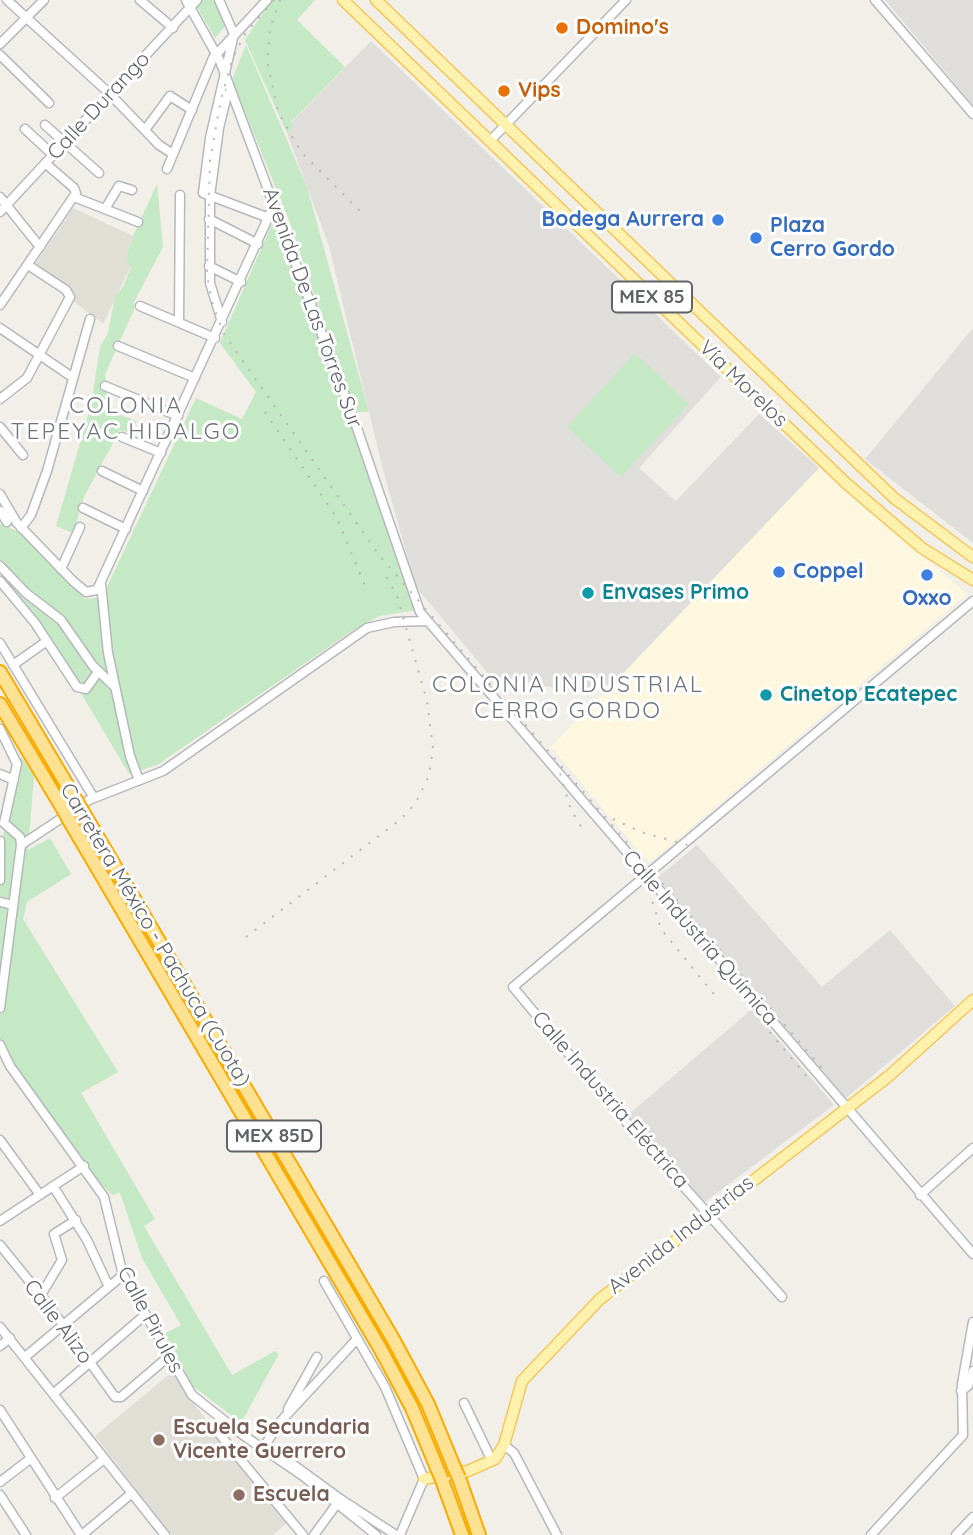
<!DOCTYPE html>
<html>
<head>
<meta charset="utf-8">
<style>
	body { margin:0 }
	canvas { display:block; background:#f1efe8 }
</style>
</head>
<body>
<canvas width="973" height="1535"></canvas>
<script>
const g = document.querySelector('canvas').getContext('2d');
g.lineJoin = 'round';
function fill(path, color) { g.fillStyle = color; g.fill(path, 'evenodd'); }
const poly = rows => new Path2D(rows.map(r => 'M' + r).join(''));
function strokePath(path, color, width, dash) { g.strokeStyle = color; g.lineWidth = width; g.lineCap = dash ? 'butt' : 'round'; g.setLineDash(dash || []); g.stroke(path); }
function label(font, color, halo, rows, align = 'center') {
  g.font = font + ' Quicksand,sans-serif'; g.lineWidth = 6; g.setLineDash([]); g.textBaseline = 'middle'; g.strokeStyle = halo; g.fillStyle = color; for (const [text, x, y, turn = 0] of rows) {
    g.save(); g.translate(x, y); g.rotate((+turn || 0) * Math.PI / 180); g.textAlign = isNaN(turn) ? turn : align; if (halo) g.strokeText(text, 0, 0); g.fillText(text, 0, 0); g.restore();
  }
}
const commercial = poly([
	[819,468,967,594,649,863,551,747]
]);
const industrial = poly([
	[885,0,973,0,973,105],
	[371,41,721,377,639,468,676,501,759,414,819,468,614,683,592,688,563,690,514,679,506,695,416,587,383,470,329,246,287,133,293,127,290,124],
	[973,328,973,543,865,459],
	[697,845,822,987,890,930,955,1006,846,1098,657,878],
	[752,1009,834,1105,705,1202,628,1115]
]);
const education = poly([
	[73,208,133,236,126,258,131,266,103,324,32,269],
	[172,1372,223,1444,288,1522,273,1535,172,1535,95,1436]
]);
const green = poly([
	[193,0,213,0,226,25,215,38],
	[272,0,315,0,297,20,345,67,290,123,293,127,287,133,245,40],
	[246,45,307,187,369,412,354,412,289,220,232,80],
	[157,184,163,247,134,302,134,310,105,374,108,397,115,413,137,421,131,433,120,430,84,497,73,533,56,526,91,405,100,347,108,333,115,297,124,285,131,267,126,258,133,236],
	[275,217,417,610,379,616,352,631,157,765,129,774,33,612,0,573,0,524,19,532,85,599,97,598,108,585,196,398,242,419,256,392,220,343],
	[635,353,689,404,621,477,567,427],
	[21,756,34,776,28,850,50,838,71,874,27,902,23,919,118,1072,81,1093,155,1219,144,1226,232,1375,275,1351,279,1354,241,1423,193,1386,164,1334,181,1325,142,1258,120,1193,112,1195,56,1138,7,1070,0,1054,0,845,20,779]
]);
const minor = poly([
	[7,0,109,93,159,145,173,154],
	[140,0,173,28],
	[186,0,220,61,357,428,420,612,973,1254],
	[219,0,234,34],
	[875,0,973,114],
	[234,34,210,138,203,193,269,218],
	[0,44,44,0],
	[0,55,49,103],
	[45,125,99,173],
	[25,129,53,155],
	[145,130,170,96,192,110],
	[490,141,626,0],
	[167,169,213,58,267,0],
	[0,197,40,247],
	[74,197,138,222],
	[105,209,119,186,132,190],
	[0,212,197,0],
	[209,219,258,244],
	[209,266,241,282],
	[0,305,76,193,74,188,45,163],
	[140,306,215,338],
	[179,322,180,195],
	[222,322,210,283,210,196,219,128,227,95,230,93],
	[0,328,72,377],
	[118,346,195,378],
	[105,386,178,416],
	[0,399,27,378,70,297,66,290,28,265],
	[0,427,23,455],
	[122,437,161,453],
	[102,471,143,491],
	[0,494,17,523,73,581,86,592,97,590,274,205],
	[83,508,126,529],
	[0,511,7,522,6,512],
	[21,528,31,515,47,471,90,319],
	[0,566,26,593,61,620,93,666,115,687],
	[61,569,80,527],
	[0,581,35,623,77,687,86,689,98,672],
	[101,584,108,653,130,756,139,780],
	[0,643,94,798],
	[13,665,47,641],
	[0,729,17,764,4,823],
	[0,774,14,780],
	[0,841,0,880],
	[21,845,89,800,163,771,367,628,394,622,427,621],
	[0,902,13,905],
	[0,1008,21,845,20,837,4,823],
	[0,1045,10,1066,104,1197,123,1275,192,1395,240,1433,303,1476,376,1535],
	[0,1140,40,1195],
	[53,1186,87,1240,108,1285],
	[920,1195,973,1148],
	[0,1221,84,1166],
	[0,1245,47,1303,115,1397,121,1397,168,1357],
	[324,1281,385,1387,424,1479,400,1535],
	[41,1295,62,1260,54,1234,76,1220],
	[782,1297,613,1107,513,987,973,601],
	[0,1327,165,1535],
	[0,1346,10,1338],
	[25,1357,123,1275],
	[961,1391,968,1386,973,1371],
	[53,1394,145,1315],
	[464,1403,492,1461],
	[288,1409,317,1357],
	[0,1410,81,1535],
	[217,1431,303,1535],
	[265,1444,339,1498,396,1535],
	[504,1445,514,1453,557,1535],
	[263,1448,281,1421,357,1339],
	[0,1482,30,1459],
	[0,1495,26,1535],
	[55,1498,104,1459],
	[82,1535,132,1493],
	[314,1535,336,1505],
	[871,1535,963,1435,962,1384,973,1322],
	[956,1535,973,1517]
]);
const major = poly([
	[343,0,847,484,922,548,973,580],
	[376,0,894,498,973,557],
	[424,1479,468,1471,495,1459,504,1445,522,1381,600,1299,889,1076,973,1000]
]);
const highway = poly([
	[0,672,76,800],
	[0,704,63,809],
	[83,812,393,1339,428,1404,454,1467],
	[69,820,381,1350,412,1408,437,1468],
	[459,1478,479,1535],
	[442,1480,462,1535]
]);
const rail = poly([
	[274,0,245,34,233,57,221,99,210,160,207,275,213,306,224,334,379,555,827,1074],
	[280,0,270,29,267,60,278,112,301,152,360,211],
	[265,412,337,518,365,586],
	[557,763,571,810,585,833],
	[613,819,641,832,695,847],
	[639,860,661,929,717,998],
	[246,937,401,819,415,804,429,776,433,748,427,701,397,596,384,572],
	[743,984,767,1029,809,1079]
]);
const highwayBridge = poly([
	[76,800,83,812],
	[63,809,69,820],
	[454,1467,459,1478],
	[437,1468,442,1480]
]);
const markers = [
	[562,28,7,"#e8710a"],
	[504,91,7,"#e8710a"],
	[718,220,7,"#3f7fe0"],
	[756,238,7,"#3f7fe0"],
	[779,572,7,"#3f7fe0"],
	[927,575,7,"#3f7fe0"],
	[588,593,7,"#0f9aa8"],
	[766,695,7,"#0f9aa8"],
	[159,1440,7,"#8d6e63"],
	[239,1495,7,"#8d6e63"]
];
const shields = [
	[652,297,80],
	[274,1136,94]
];
const shieldNames = [
	["MEX 85",652,297],
	["MEX 85D",274,1136]
];
const foodNames = [
	["Domino's",576,28],
	["Vips",518,91]
];
const streetNames = [
	["Calle Durango",99,106,-47],
	["Avenida De Las Torres Sur",312,308,70],
	["Vía Morelos",743,384,44],
	["Carretera México - Pachuca (Cuota)",155,935,59],
	["Calle Industria Química",700,938,49],
	["Calle Industria Eléctrica",610,1100,49],
	["Avenida Industrias",681,1235,-38],
	["Calle Pirules",150,1320,62],
	["Calle Alizo",58,1322,53]
];
const shopNames = [
	["Bodega Aurrera",704,220,"right"],
	["Plaza",770,226],
	["Cerro Gordo",770,250],
	["Coppel",793,572],
	["Oxxo",927,599,"center"]
];
const cultureNames = [
	["Envases Primo",602,593],
	["Cinetop Ecatepec",780,695]
];
const educationNames = [
	["Escuela Secundaria",173,1428],
	["Vicente Guerrero",173,1452],
	["Escuela",253,1495]
];
const neighbourhoodNames = [
	["COLONIA",126,406],
	["TEPEYAC HIDALGO",126,432],
	["COLONIA INDUSTRIAL",568,685],
	["CERRO GORDO",568,711]
];
fill(commercial, '#fef7e0');
fill(industrial, '#e0deda');
fill(education, '#e1ded6');
fill(green, '#c5e8c5');
strokePath(minor, '#b5b8bc', 11);
strokePath(major, '#f2c960', 13);
strokePath(highway, '#f9ab00', 16);
strokePath(minor, '#fff', 8);
strokePath(major, '#fff2af', 10);
strokePath(highway, '#fde293', 12);
strokePath(rail, '#b6b7b8', 2, [2, 9]);
strokePath(highwayBridge, '#f9ab00', 16, []);
strokePath(highwayBridge, '#fde293', 12);
for (const [x, y, r, color] of markers) { const dot = new Path2D(); dot.arc(x, y, r, 0, 2 * Math.PI); g.fillStyle = color; g.fill(dot); strokePath(dot, '#fff', 2.5); }
for (const [x, y, w] of shields) { const box = new Path2D(); box.roundRect(x - w / 2, y - 15.5, w, 31, 5); g.fillStyle = '#fff'; g.fill(box); strokePath(box, '#5f6368', 2); }
label('bold 19px', '#5f6368', null, shieldNames);
label('bold 21px', '#c56008', '#fff', foodNames, 'left');
label('21px', '#5f6368', '#fff', streetNames);
label('bold 21px', '#366cbe', '#fff', shopNames, 'left');
label('bold 21px', '#0d838f', '#fff', cultureNames, 'left');
label('bold 21px', '#785e54', '#fff', educationNames, 'left');
g.letterSpacing = '2px';
label('23px', '#70757a', '#fff', neighbourhoodNames);
g.letterSpacing = '0px';
</script>
</body>
</html>
